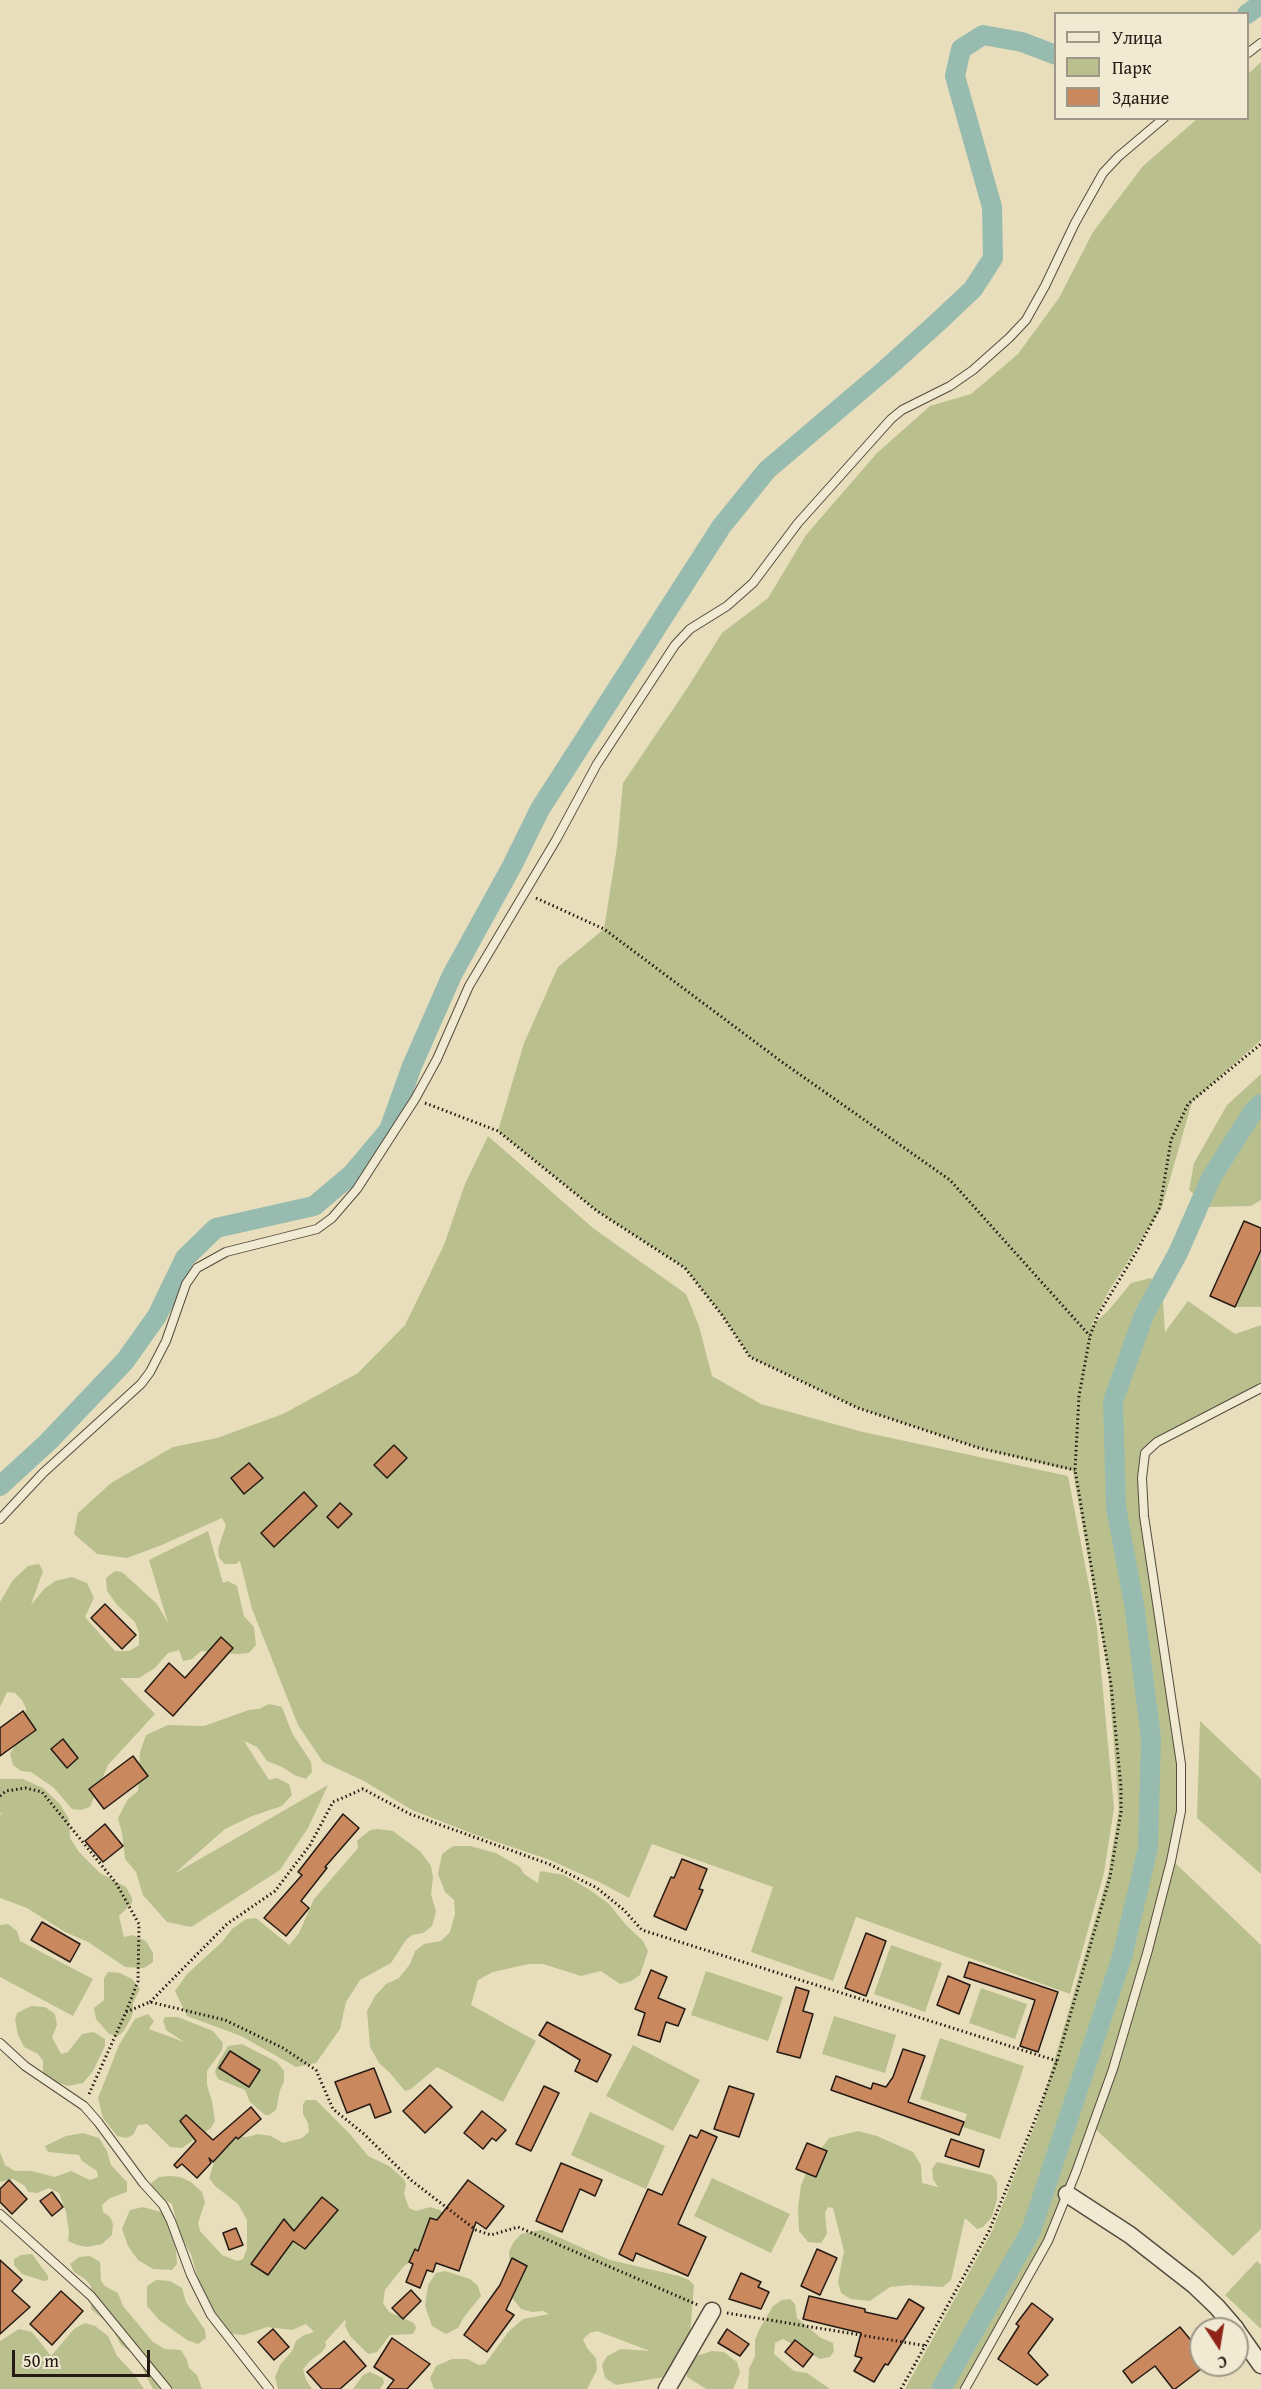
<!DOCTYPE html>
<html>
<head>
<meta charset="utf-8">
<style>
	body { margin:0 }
	#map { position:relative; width:1261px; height:2389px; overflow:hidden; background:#e8debc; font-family:"Gentium Book Plus",serif }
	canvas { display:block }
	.legend { position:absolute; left:1054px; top:12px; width:195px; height:108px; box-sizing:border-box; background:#f0ead3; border:2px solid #9f9787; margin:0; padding:8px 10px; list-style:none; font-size:18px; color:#251a14 }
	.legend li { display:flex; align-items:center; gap:12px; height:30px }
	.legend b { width:30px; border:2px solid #9f9787 }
	.north { position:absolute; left:1189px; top:2317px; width:60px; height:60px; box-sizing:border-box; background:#f0ead3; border:2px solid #9f9787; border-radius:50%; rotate:168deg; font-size:16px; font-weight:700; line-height:24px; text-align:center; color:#251a14 }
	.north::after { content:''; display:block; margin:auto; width:21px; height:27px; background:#8f2418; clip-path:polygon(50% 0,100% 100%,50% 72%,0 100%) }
	.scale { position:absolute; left:12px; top:2350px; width:138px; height:27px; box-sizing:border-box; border:3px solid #251a14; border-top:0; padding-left:8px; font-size:18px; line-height:21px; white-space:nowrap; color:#251a14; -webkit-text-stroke:4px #f0ead3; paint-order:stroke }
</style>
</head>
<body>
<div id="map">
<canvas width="1261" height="2389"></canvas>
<ul class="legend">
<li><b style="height:8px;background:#f0ead3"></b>Улица</li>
<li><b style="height:16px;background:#b9c08e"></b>Парк</li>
<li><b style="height:16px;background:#ca885e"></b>Здание</li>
</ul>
<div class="north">С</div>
<div class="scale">50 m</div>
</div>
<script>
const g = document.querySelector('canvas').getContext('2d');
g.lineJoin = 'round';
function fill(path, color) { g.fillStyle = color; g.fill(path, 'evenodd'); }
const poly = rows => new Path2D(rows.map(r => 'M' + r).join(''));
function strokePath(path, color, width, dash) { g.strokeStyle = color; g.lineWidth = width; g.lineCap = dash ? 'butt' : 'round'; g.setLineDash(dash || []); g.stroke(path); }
const green = poly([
	[1261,62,1261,1040,1192,1102,1162,1207,1109,1291,1091,1326,1108,1311,1131,1283,1151,1278,1163,1301,1165,1332,1188,1301,1235,1334,1261,1325,1261,1394,1174,1437,1146,1454,1142,1476,1179,1766,1177,1826,1170,1858,1261,1945,1261,2229,1233,2256,1093,2127,1069,2197,962,2389,905,2389,992,2231,1037,2120,1108,1875,1119,1809,1108,1672,1073,1471,979,1448,858,1408,750,1357,722,1315,685,1268,597,1211,498,1131,524,1043,558,967,604,929,617,847,623,783,686,690,722,633,768,598,806,535,877,453,930,406,971,394,1018,354,1059,298,1093,232,1143,166,1197,119,1248,118,1248,74],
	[1261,1074,1261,1200,1251,1206,1210,1207,1189,1190,1194,1163,1227,1105],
	[488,1136,593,1228,686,1294,699,1326,712,1376,761,1404,863,1432,1068,1476,1097,1627,1114,1808,1104,1873,1070,1994,856,1917,833,1981,751,1952,773,1887,652,1844,629,1898,601,1883,550,1860,476,1835,412,1810,364,1781,323,1762,298,1725,252,1609,240,1561,236,1564,225,1564,219,1558,218,1549,226,1525,222,1518,162,1545,127,1558,97,1554,74,1534,78,1513,111,1483,173,1447,217,1438,283,1414,358,1373,405,1325,444,1245,465,1184],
	[1261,1250,1261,1307,1235,1307],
	[208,1531,223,1583,228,1581,237,1586,244,1616,254,1627,256,1645,249,1653,238,1654,201,1651,192,1659,183,1661,179,1650,168,1653,155,1668,139,1678,120,1678,155,1714,108,1765,90,1807,81,1810,72,1809,54,1788,31,1772,21,1771,13,1765,10,1754,23,1732,26,1708,22,1700,15,1693,7,1692,0,1707,0,1602,13,1580,28,1566,39,1564,43,1571,31,1605,44,1589,55,1581,72,1577,87,1583,94,1598,85,1617,115,1651,129,1651,139,1645,139,1633,135,1622,117,1605,107,1591,106,1578,115,1571,122,1572,157,1604,168,1623,149,1560],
	[269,1704,282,1707,292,1733,311,1762,312,1772,306,1779,294,1775,282,1767,267,1761,257,1747,244,1741,269,1780,277,1778,289,1784,292,1795,282,1806,252,1816,225,1829,174,1874,328,1785,308,1828,280,1870,191,1927,167,1922,143,1895,136,1872,125,1859,122,1833,118,1818,128,1799,138,1791,140,1752,146,1735,168,1725,204,1726,249,1710,259,1709],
	[1200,1721,1261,1779,1261,1874,1197,1818],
	[0,1779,23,1779,43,1788,60,1804,69,1819,70,1838,79,1852,100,1873,126,1887,132,1898,132,1903,119,1916,124,1937,132,1935,146,1941,153,1953,153,1962,144,1968,125,1967,88,1942,65,1932,27,1908,0,1898,0,1815,4,1812,0,1814],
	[378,1829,393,1831,420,1851,431,1866,433,1878,431,1894,436,1912,432,1926,423,1933,412,1935,406,1940,391,1963,360,1980,346,2002,340,2029,316,2063,296,2067,241,2036,187,2016,175,1991,187,1974,222,1942,232,1929,246,1919,256,1918,289,1945,299,1933,314,1899,358,1848,357,1841,370,1830],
	[453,1846,470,1846,496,1853,520,1867,524,1874,538,1883,540,1871,564,1875,590,1890,609,1904,626,1925,643,1941,648,1951,640,1975,631,1981,620,1984,601,1971,581,1976,543,1964,529,1964,493,1972,478,1980,471,2005,536,2041,503,2102,437,2067,411,2089,405,2091,390,2073,379,2063,370,2047,367,2011,375,1996,386,1984,399,1978,410,1964,415,1951,424,1944,441,1941,450,1932,455,1914,454,1900,445,1892,438,1874,442,1854],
	[8,1924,17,1931,20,1941,93,1979,73,2016,0,1977,0,1925],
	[891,1945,942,1963,925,2012,874,1994],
	[706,1971,783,1997,768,2041,691,2015],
	[108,1972,120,1973,132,1979,140,1989,133,2003,133,2013,130,2020,123,2032,118,2036,109,2034,96,2019,94,2008,104,2000,104,1978],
	[981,1988,1027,2004,1015,2039,969,2023],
	[31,2006,45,2007,55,2014,57,2025,52,2037,61,2054,68,2052,82,2034,94,2032,105,2039,105,2046,93,2071,83,2083,68,2086,47,2079,43,2073,43,2061,38,2054,24,2047,18,2035,15,2020,17,2013],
	[148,2014,154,2021,149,2029,184,2042,166,2030,163,2021,165,2017,178,2017,213,2031,223,2043,222,2050,207,2071,207,2085,212,2101,215,2121,211,2128,182,2148,170,2147,147,2124,138,2125,133,2135,126,2138,117,2136,103,2118,98,2098,119,2045,135,2019],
	[834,2016,896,2035,885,2073,822,2054],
	[940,2038,1024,2066,1000,2139,963,2127,967,2114,920,2099],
	[242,2044,277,2062,284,2071,284,2082,280,2090,276,2110,269,2115,265,2115,250,2102,245,2090,218,2079,215,2072,218,2063,228,2046],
	[633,2045,700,2080,673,2131,606,2096],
	[306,2100,316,2100,350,2134,368,2156,389,2166,404,2179,406,2185,404,2194,409,2208,416,2211,430,2207,440,2210,445,2216,429,2249,404,2266,385,2290,383,2303,389,2312,414,2323,416,2328,413,2334,390,2335,377,2352,368,2354,350,2336,345,2326,346,2319,325,2342,326,2346,322,2352,311,2360,303,2369,306,2380,312,2389,278,2389,275,2377,280,2365,292,2351,296,2341,304,2335,314,2332,306,2324,292,2330,267,2327,244,2335,232,2334,219,2323,199,2282,191,2254,181,2238,172,2204,153,2193,151,2183,159,2177,171,2176,180,2177,191,2182,202,2192,205,2202,198,2223,200,2231,222,2255,237,2261,243,2259,247,2248,247,2220,238,2204,215,2186,209,2178,222,2140,229,2136,247,2137,258,2134,271,2136,283,2143,302,2138,309,2132,308,2123,303,2114,303,2104],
	[590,2112,665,2146,646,2189,571,2155],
	[858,2131,877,2136,913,2152,921,2165,922,2183,938,2187,933,2179,932,2169,937,2162,992,2175,997,2182,997,2199,992,2217,983,2227,977,2229,965,2218,951,2280,943,2287,910,2285,890,2287,870,2301,851,2299,841,2293,838,2282,844,2251,833,2208,828,2207,825,2213,827,2234,821,2243,808,2242,799,2231,798,2208,801,2185,811,2162,829,2138],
	[83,2133,99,2138,107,2151,111,2165,127,2182,127,2192,110,2198,102,2205,103,2212,110,2217,113,2224,112,2235,102,2244,87,2247,77,2245,68,2241,69,2232,66,2212,59,2193,49,2188,37,2193,28,2192,25,2186,13,2179,0,2182,0,2152,5,2165,15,2171,31,2171,55,2177,71,2171,90,2180,98,2177,97,2171,82,2161,79,2155,48,2152,45,2146,66,2136],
	[712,2178,790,2214,771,2253,694,2216],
	[143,2207,161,2212,171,2226,175,2238,177,2264,172,2270,153,2269,138,2260,128,2246,122,2229,130,2210],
	[542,2230,610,2260,679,2276,689,2280,694,2285,690,2337,665,2377,616,2385,605,2378,602,2365,607,2356,621,2349,650,2351,597,2331,590,2333,583,2339,587,2348,596,2358,597,2370,587,2389,434,2389,430,2378,436,2366,452,2359,467,2359,479,2365,485,2364,509,2331,523,2319,549,2314,543,2311,532,2312,521,2309,512,2298,509,2252,513,2243,521,2234],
	[32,2254,48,2276,48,2280,44,2281,22,2274,14,2265,14,2259,21,2255],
	[90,2256,100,2262,101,2281,105,2286,118,2293,123,2306,153,2342,165,2349,181,2350,187,2360,189,2368,197,2375,202,2389,153,2389,136,2356,121,2345,110,2325,91,2309,91,2286,85,2279,74,2272,70,2264,79,2257],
	[1257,2261,1261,2265,1261,2329,1225,2295],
	[445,2271,470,2279,478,2286,481,2296,464,2317,458,2328,446,2334,432,2326,425,2306,428,2285,436,2273],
	[156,2280,170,2281,182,2288,186,2302,205,2330,206,2338,198,2344,187,2340,159,2320,147,2306,147,2286],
	[790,2299,795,2304,797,2318,821,2338,833,2343,834,2351,830,2357,820,2359,783,2339,775,2343,774,2354,794,2371,807,2373,830,2389,748,2389,749,2369,755,2356,755,2340,759,2330,773,2306,782,2300],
	[85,2323,95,2326,108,2336,117,2356,134,2374,144,2389,0,2389,0,2341,19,2329,32,2332,51,2356,74,2329],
	[712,2351,724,2352,737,2362,740,2373,733,2389,706,2389,687,2377,687,2366,696,2356],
	[370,2372,383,2378,384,2383,380,2389,353,2389,363,2375]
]);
const canal = poly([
	[1247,14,1261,4],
	[0,1486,48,1442,125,1361,157,1316,185,1258,216,1228,314,1206,352,1174,389,1130,412,1066,452,975,512,866,540,809,721,527,767,470,886,369,938,322,973,289,993,258,992,207,955,76,961,49,983,35,1022,42,1056,55],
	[941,2389,1031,2231,1122,1957,1148,1848,1151,1738,1135,1610,1116,1507,1113,1401,1144,1315,1178,1253,1211,1178,1254,1110,1261,1104]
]);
const building = poly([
	[1244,1221,1261,1228,1261,1250,1235,1307,1210,1296,1244,1221],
	[394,1445,407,1458,387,1478,374,1465,394,1445],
	[249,1463,263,1478,244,1494,231,1478,249,1463],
	[304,1492,317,1506,274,1547,261,1533,304,1492],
	[340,1503,352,1514,338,1528,327,1517,340,1503],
	[105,1604,136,1635,122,1649,91,1618,105,1604],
	[221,1637,233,1648,173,1716,145,1691,169,1663,185,1678,221,1637],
	[23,1711,36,1730,0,1756,0,1728,23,1711],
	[63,1739,78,1758,67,1768,51,1749,63,1739],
	[133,1756,148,1776,104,1809,89,1789,133,1756],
	[343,1814,359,1828,325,1867,327,1868,301,1901,309,1908,286,1936,264,1918,302,1875,298,1872,343,1814],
	[105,1824,123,1846,103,1862,85,1841,105,1824],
	[682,1859,707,1869,699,1889,703,1890,686,1930,654,1916,671,1877,674,1878,682,1859],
	[42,1922,80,1944,70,1962,31,1940,42,1922],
	[866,1933,886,1941,866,1996,845,1988,866,1933],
	[969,1962,1058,1992,1038,2052,1020,2046,1035,2000,964,1977,969,1962],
	[651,1970,667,1977,658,1998,685,2009,678,2026,666,2022,660,2042,638,2035,645,2013,635,2009,651,1970],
	[948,1976,970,1985,959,2014,937,2005,948,1976],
	[796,1987,809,1991,803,2011,813,2014,800,2058,777,2052,796,1987],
	[547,2022,611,2055,597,2082,575,2071,580,2060,539,2035,547,2022],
	[903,2049,925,2056,908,2102,964,2122,959,2135,831,2090,836,2076,871,2089,873,2083,886,2087,893,2077,903,2049],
	[230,2051,260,2070,249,2087,219,2068,230,2051],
	[374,2068,391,2112,375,2118,370,2104,347,2113,335,2082,374,2068],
	[430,2085,452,2107,425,2133,403,2111,430,2085],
	[544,2086,559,2093,531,2151,516,2144,544,2086],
	[729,2086,754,2094,739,2137,714,2129,729,2086],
	[251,2107,261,2119,238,2139,236,2137,213,2162,209,2158,211,2163,197,2178,182,2164,177,2168,174,2165,196,2141,180,2121,186,2115,213,2140,251,2107],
	[482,2111,506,2130,496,2141,492,2138,483,2149,464,2133,482,2111],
	[701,2130,717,2137,678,2224,706,2237,688,2276,636,2253,633,2261,619,2254,648,2189,662,2195,690,2135,697,2138,701,2130],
	[951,2139,984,2150,979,2167,945,2156,951,2139],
	[807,2143,827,2151,816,2177,796,2169,807,2143],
	[561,2163,602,2180,595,2196,580,2189,562,2232,536,2221,561,2163],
	[9,2180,27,2199,12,2214,0,2202,0,2189,9,2180],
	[468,2180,504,2206,486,2229,476,2222,459,2271,436,2263,433,2272,427,2270,420,2288,406,2282,413,2264,409,2262,415,2249,418,2251,430,2218,437,2220,468,2180],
	[52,2192,63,2207,52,2216,40,2201,52,2192],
	[322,2197,338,2210,305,2249,293,2241,268,2275,251,2264,284,2219,294,2231,322,2197],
	[236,2228,243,2245,229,2250,223,2233,236,2228],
	[817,2249,837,2258,820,2295,801,2286,817,2249],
	[512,2258,527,2266,506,2310,514,2315,487,2352,464,2335,500,2285,512,2258],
	[0,2260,22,2280,12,2291,30,2307,0,2334,0,2260],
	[741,2273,761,2282,758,2287,769,2292,761,2309,729,2299,741,2273],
	[411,2290,421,2301,403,2319,392,2308,411,2290],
	[61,2291,83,2311,52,2345,30,2324,61,2291],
	[809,2296,865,2309,865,2312,897,2319,909,2299,924,2308,888,2365,885,2364,874,2382,854,2371,862,2358,855,2356,861,2333,803,2319,809,2296],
	[1032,2303,1053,2319,1028,2353,1048,2375,1037,2385,998,2359,1019,2326,1016,2324,1032,2303],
	[1180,2327,1194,2344,1201,2339,1201,2369,1175,2389,1173,2389,1155,2366,1132,2383,1123,2371,1180,2327],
	[273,2329,289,2347,274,2360,258,2342,273,2329],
	[727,2329,749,2344,740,2356,718,2343,727,2329],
	[392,2338,430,2364,407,2389,387,2389,394,2380,374,2367,392,2338],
	[795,2340,813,2354,803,2367,785,2352,795,2340],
	[344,2341,366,2366,340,2389,322,2389,307,2372,344,2341]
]);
const path = poly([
	[536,898,604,929,782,1062,950,1180,1090,1336],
	[425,1103,498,1131,597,1211,685,1268,722,1315,750,1357,858,1408,979,1448,1075,1470],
	[0,1796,6,1791,26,1788,42,1792,116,1883,139,1924,138,1981,126,2012],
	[150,2002,227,1924,275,1891,310,1845,333,1802,363,1789,410,1814,549,1864,597,1888,624,1910,642,1930,1057,2061],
	[89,2094,126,2012,150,2002,225,2020,283,2048,316,2070,333,2109,364,2134,412,2181,476,2230,491,2235,518,2227,698,2305],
	[727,2313,927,2346],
	[901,2389,989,2231,1035,2120,1057,2061,1110,1877,1121,1812,1121,1787,1111,1684,1075,1470,1079,1396,1090,1336,1098,1315,1138,1249,1160,1207,1171,1140,1188,1104,1261,1044]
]);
const service = poly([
	[1248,53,1261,43],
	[0,1519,43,1473,141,1384,150,1372,166,1341,186,1284,197,1268,226,1252,317,1229,332,1218,357,1189,415,1099,437,1059,469,986,556,840,597,764,675,645,690,629,727,606,753,583,798,523,891,419,902,410,950,386,973,370,1009,338,1026,320,1045,286,1075,223,1103,173,1118,157,1164,118],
	[0,2043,25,2066,84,2106,98,2122,143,2183,163,2205,171,2221,191,2275,211,2315,269,2389],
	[0,2214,91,2296,167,2389],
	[965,2389,1048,2241,1076,2172,1113,2069,1148,1950,1171,1861,1181,1811,1181,1764,1144,1516,1142,1478,1145,1453,1157,1442,1261,1388]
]);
const minor = poly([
	[1067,2194,1130,2235,1194,2285,1217,2307,1236,2329],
	[1237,2331,1261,2365],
	[667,2389,712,2311]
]);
fill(green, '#b9c08e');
strokePath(canal, '#97bcaf', 20);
fill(building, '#ca885e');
strokePath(building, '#251a14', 1.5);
strokePath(service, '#564b3e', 10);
strokePath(minor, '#564b3e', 19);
strokePath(path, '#251a14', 3, [1.5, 3]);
strokePath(service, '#f0ead3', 8);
strokePath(minor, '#f0ead3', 16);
</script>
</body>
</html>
